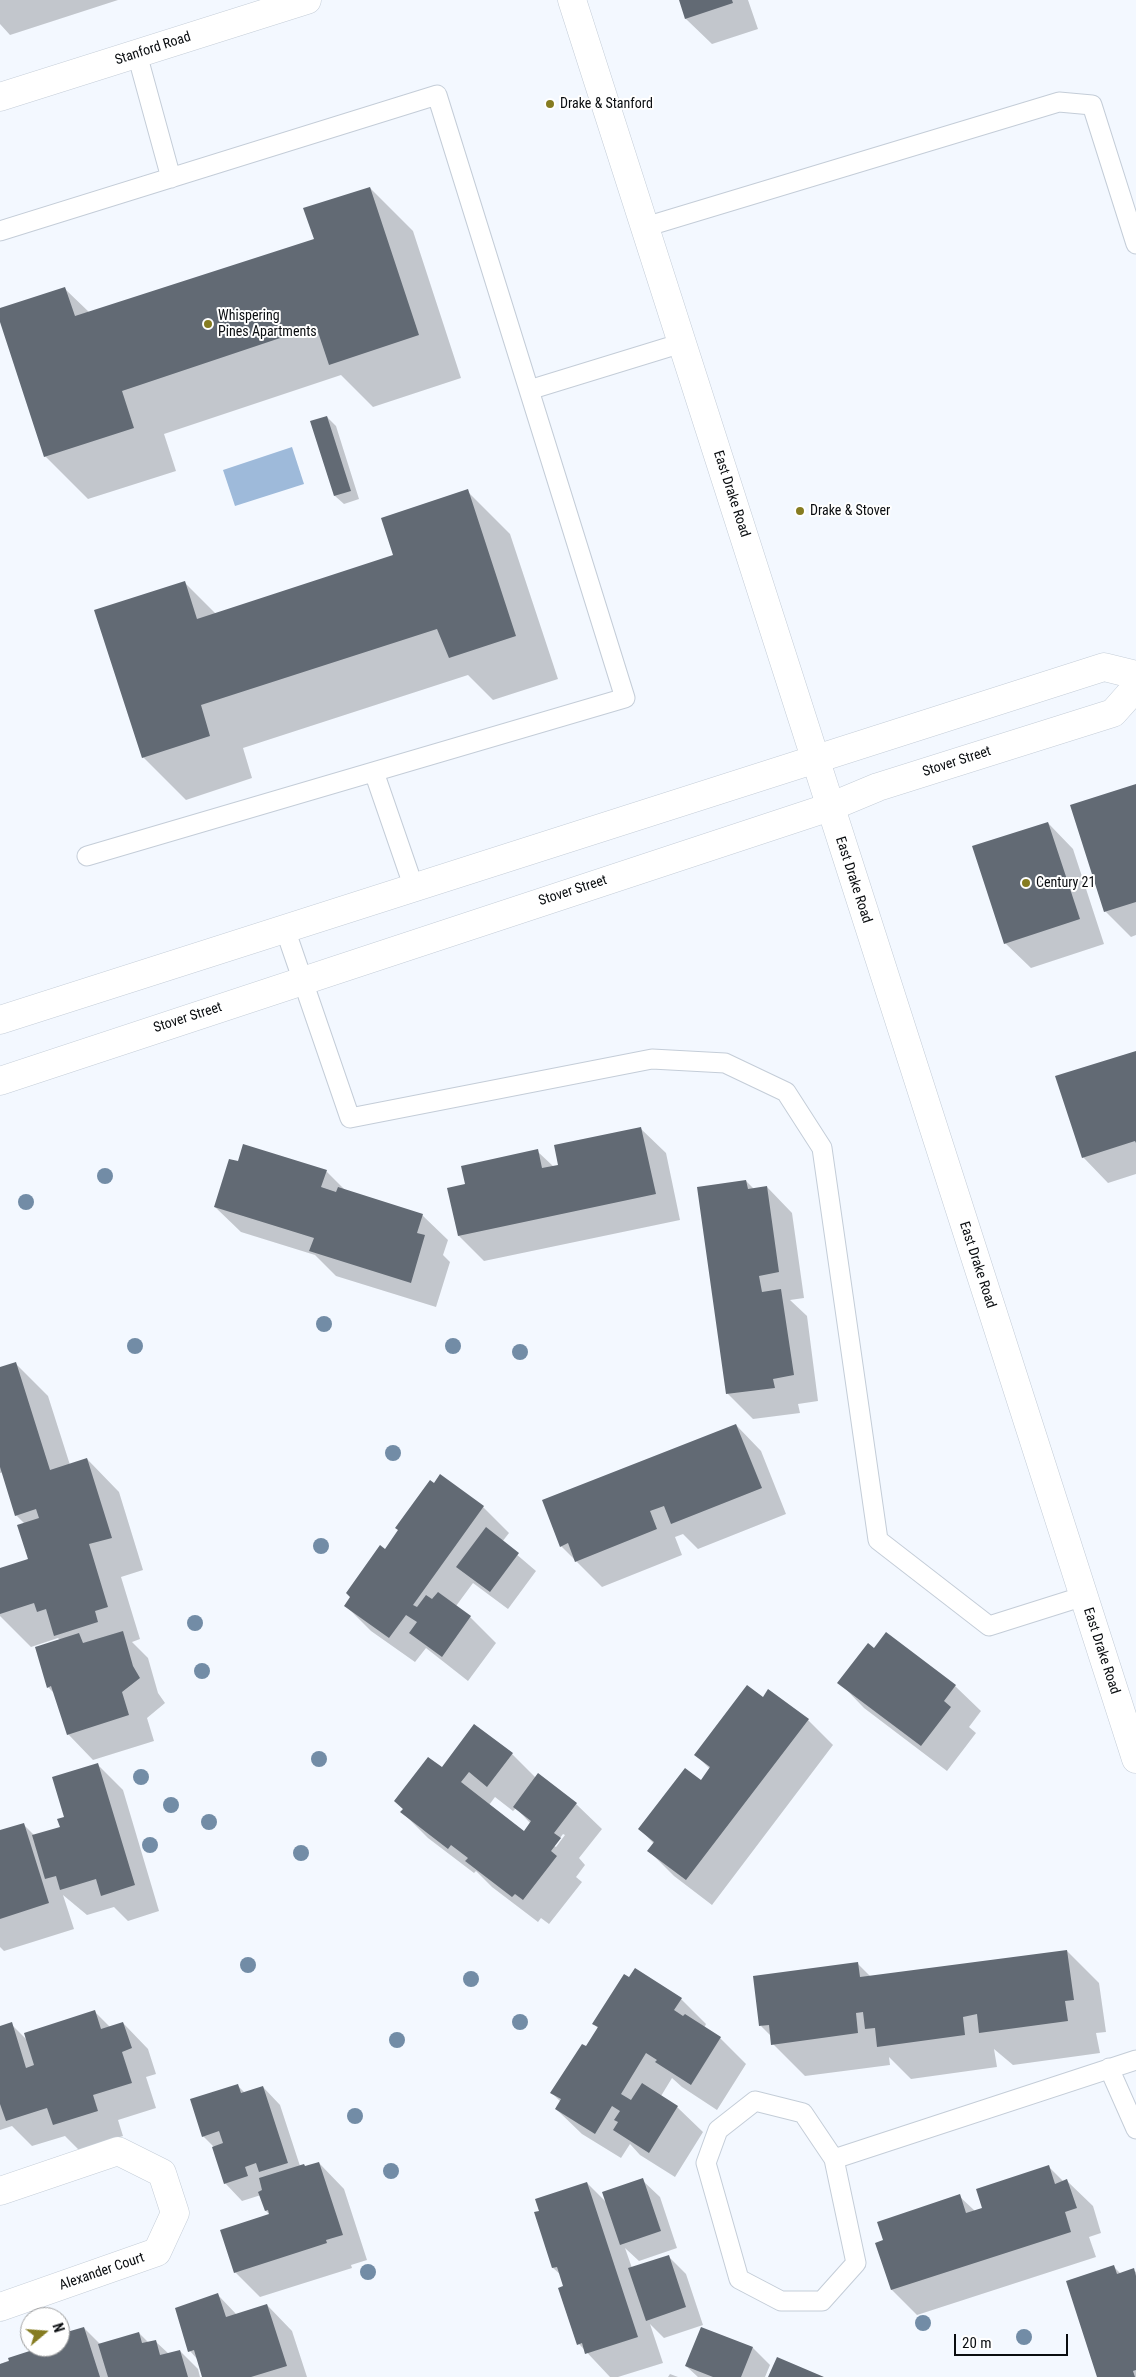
<!DOCTYPE html>
<html>
<head>
<meta charset="utf-8">
<style>
	body { margin:0 }
	#map { position:relative; width:1136px; height:2377px; overflow:hidden; background:#f3f8ff; font-family:"Roboto Condensed",sans-serif }
	canvas { display:block }
	.north { position:absolute; left:20px; top:2307px; width:50px; height:50px; box-sizing:border-box; background:#fff; border:1px solid #9d9e9f; border-radius:50%; rotate:72deg; font-size:14px; font-weight:700; line-height:20px; text-align:center; color:#0a0d10 }
	.north::after { content:''; display:block; margin:auto; width:18px; height:22px; background:#867c21; clip-path:polygon(50% 0,100% 100%,50% 72%,0 100%) }
	.scale { position:absolute; left:954px; top:2334px; width:114px; height:22px; box-sizing:border-box; border:2px solid #0a0d10; border-top:0; padding-left:6px; font-size:15px; line-height:18px; white-space:nowrap; color:#0a0d10; -webkit-text-stroke:4px #fff; paint-order:stroke }
</style>
</head>
<body>
<div id="map">
<canvas width="1136" height="2377"></canvas>
<div class="north">N</div>
<div class="scale">20 m</div>
</div>
<script>
const g = document.querySelector('canvas').getContext('2d');
g.lineJoin = 'round';
function fill(path, color) { g.fillStyle = color; g.fill(path, 'evenodd'); }
const poly = rows => new Path2D(rows.map(r => 'M' + r).join(''));
function strokePath(path, color, width, dash) { g.strokeStyle = color; g.lineWidth = width; g.lineCap = dash ? 'butt' : 'round'; g.setLineDash(dash || []); g.stroke(path); }
function label(font, color, halo, rows, align = 'center') {
  g.font = font + ' "Roboto Condensed",sans-serif'; g.lineWidth = 4; g.setLineDash([]); g.textBaseline = 'middle'; g.strokeStyle = halo; g.fillStyle = color; for (const [text, x, y, turn = 0] of rows) {
    g.save(); g.translate(x, y); g.rotate((+turn || 0) * Math.PI / 180); g.textAlign = isNaN(turn) ? turn : align; if (halo) g.strokeText(text, 0, 0); g.fillText(text, 0, 0); g.restore();
  }
}
const water = poly([
	[292,447,304,484,235,506,223,470]
]);
const shadow = poly([
	[0,0,118,0,10,35,0,24],
	[680,0,748,0,758,29,712,44,686,19],
	[370,188,413,231,461,378,373,407,341,375,164,434,176,471,88,499,45,456,0,318,0,309,65,289,90,313,315,240],
	[327,417,336,426,359,499,344,504,335,496],
	[467,491,510,534,558,679,493,700,468,675,243,748,252,778,186,800,143,757,184,582,216,614,394,556],
	[1136,785,1136,935,1131,937,1105,911],
	[1048,823,1073,849,1104,944,1031,968,1005,943],
	[1136,1052,1136,1174,1108,1183,1083,1157],
	[640,1128,666,1153,680,1220,484,1261,459,1236,467,1185,537,1151,554,1167],
	[326,1171,346,1191,422,1215,448,1240,443,1255,450,1262,436,1307,336,1276,315,1255,241,1232,215,1207],
	[746,1181,754,1189,767,1187,792,1213,804,1298,790,1300,807,1316,818,1401,798,1404,800,1413,753,1419,728,1394],
	[16,1364,48,1396,70,1465,87,1459,119,1492,143,1570,121,1577,140,1639,132,1642,148,1658,158,1693,165,1703,147,1718,154,1741,93,1760,68,1734,55,1694,48,1687,61,1641,58,1638,31,1647,0,1616,0,1569,30,1560,25,1524,16,1515,3,1472,0,1473,0,1368],
	[736,1425,761,1451,786,1514,698,1549,683,1534,675,1537,682,1555,602,1587,561,1546],
	[440,1476,483,1507,509,1533,502,1542,536,1571,508,1609,473,1583,456,1606,470,1617,496,1643,468,1681,426,1648,415,1662,371,1631,346,1606],
	[886,1634,955,1686,981,1711,969,1727,976,1733,947,1771,864,1708,839,1682,874,1650],
	[763,1698,808,1720,833,1745,712,1905,674,1876,649,1851,654,1844,640,1829,701,1782,710,1769,696,1755],
	[474,1726,512,1754,536,1778,576,1804,602,1829,579,1858,585,1865,576,1877,582,1882,549,1924,541,1918,538,1922,492,1887,476,1871,474,1873,428,1838,402,1812,404,1810,395,1801,442,1769],
	[495,1797,513,1811,516,1808,531,1824,524,1832,489,1805],
	[563,1834,565,1835,556,1847,554,1846],
	[97,1764,123,1790,159,1911,128,1921,114,1907,87,1915,63,1895,74,1929,4,1951,0,1947,0,1831,23,1824,35,1836,61,1827],
	[1067,1951,1099,1983,1106,2032,1096,2033,1100,2053,1013,2065,994,2049,997,2067,911,2079,889,2057,890,2065,805,2076,773,2044,772,2037,761,2026,857,1963,871,1977],
	[681,1999,706,2024,704,2028,720,2038,746,2064,717,2110,682,2087,672,2078,661,2096,677,2107,703,2132,675,2177,640,2155,630,2144,621,2158,582,2134,556,2109,561,2102,552,2093,599,2029,594,2024],
	[95,2012,110,2027,123,2023,148,2049,156,2074,146,2077,156,2108,118,2120,123,2136,79,2150,65,2136,32,2146,12,2126,0,2130,0,2028,11,2024,27,2040],
	[237,2085,245,2093,263,2087,280,2105,300,2166,306,2167,319,2163,344,2189,367,2260,351,2265,352,2268,260,2297,235,2272,270,2215,266,2211,261,2195,242,2201,225,2183,214,2147,203,2136],
	[1049,2167,1064,2182,1067,2181,1093,2206,1101,2233,1089,2237,1096,2257,917,2315,892,2290,885,2241,959,2196,975,2211,984,2208],
	[642,2180,660,2197,677,2248,639,2261,625,2248,632,2268,668,2256,686,2274,703,2325,664,2338,650,2324,663,2363,618,2377,610,2377,579,2344,561,2275,553,2268,540,2211,587,2183,608,2204],
	[1114,2267,1121,2274,1133,2270,1136,2272,1136,2377,1098,2377],
	[218,2295,237,2315,267,2305,292,2331,307,2377,203,2377,198,2360,190,2351],
	[84,2328,100,2344,139,2333,149,2343,155,2341,169,2354,180,2351,198,2369,200,2377,0,2377,0,2364,44,2347,60,2347,60,2336],
	[753,2348,770,2365,765,2377,698,2377,686,2366],
	[670,2374,678,2377,668,2377]
]);
const building = poly([
	[679,0,732,0,733,3,685,19],
	[370,187,419,335,329,365,316,326,122,391,134,428,44,457,0,322,0,308,65,287,75,316,314,239,303,208],
	[327,416,351,491,334,496,310,421],
	[468,489,516,636,449,658,437,629,201,705,210,736,142,758,94,610,185,581,197,619,393,555,381,518],
	[1136,784,1136,902,1104,912,1070,805],
	[1048,822,1080,919,1004,944,972,846],
	[1136,1051,1136,1143,1135,1141,1082,1158,1055,1076],
	[641,1127,656,1194,458,1236,447,1188,465,1184,461,1166,538,1149,542,1168,558,1165,554,1145],
	[243,1144,327,1170,321,1187,336,1192,338,1187,423,1214,417,1233,425,1235,411,1283,309,1251,314,1238,214,1207,229,1159,238,1161],
	[746,1180,748,1189,767,1186,779,1272,759,1276,762,1292,781,1289,794,1375,773,1379,775,1388,726,1394,697,1187],
	[16,1362,50,1470,87,1458,112,1538,89,1544,108,1607,95,1611,98,1622,54,1636,46,1609,37,1612,34,1603,0,1614,0,1568,28,1559,17,1525,39,1518,36,1509,15,1516,0,1467,0,1367],
	[736,1424,762,1488,671,1524,664,1506,650,1511,657,1529,575,1562,568,1543,560,1547,542,1500],
	[440,1474,484,1506,413,1605,417,1607,426,1595,432,1599,438,1592,471,1616,442,1657,409,1633,417,1622,406,1615,389,1638,344,1606,350,1597,346,1593,380,1545,385,1549,398,1530,395,1528,430,1480,434,1483],
	[486,1527,519,1553,490,1592,456,1567],
	[123,1631,133,1666,140,1678,122,1692,129,1715,67,1735,51,1686,47,1688,35,1647,79,1633,83,1643],
	[886,1632,956,1685,944,1701,951,1707,921,1746,837,1683,868,1643,874,1648],
	[747,1685,763,1697,768,1689,809,1719,686,1880,647,1851,654,1842,638,1829,685,1768,701,1780,710,1767,694,1755],
	[474,1724,513,1753,487,1787,469,1772,461,1782,524,1831,531,1821,513,1807,538,1773,577,1803,554,1833,561,1838,551,1851,557,1856,523,1900,515,1894,512,1897,465,1861,468,1858,451,1845,448,1849,400,1812,403,1809,394,1801,428,1757,442,1767],
	[98,1763,135,1885,101,1896,96,1879,60,1890,56,1876,45,1879,32,1835,60,1827,57,1819,64,1817,52,1777],
	[24,1823,49,1903,0,1919,0,1830],
	[1067,1950,1074,2000,1065,2001,1068,2021,979,2033,977,2014,963,2017,965,2035,877,2047,875,2028,865,2029,863,2012,856,2013,858,2033,771,2045,769,2025,759,2026,753,1976,858,1962,860,1977],
	[635,1968,682,1998,674,2010,683,2016,685,2014,721,2037,691,2085,655,2062,657,2060,646,2053,621,2094,631,2100,642,2083,678,2106,649,2153,613,2130,618,2122,614,2120,620,2111,612,2106,595,2134,555,2109,561,2099,550,2093,582,2044,586,2046,598,2027,592,2024,624,1974,629,1977],
	[95,2010,101,2029,123,2022,132,2048,122,2052,132,2083,93,2095,98,2111,53,2125,47,2108,6,2121,0,2104,0,2026,12,2022,26,2068,34,2065,24,2033],
	[238,2084,241,2093,263,2086,288,2163,259,2172,256,2163,245,2167,248,2176,224,2184,212,2147,223,2143,219,2131,202,2137,190,2099],
	[319,2162,343,2235,326,2240,327,2243,234,2273,220,2230,269,2214,268,2210,265,2211,258,2192,262,2190,259,2178,304,2164,305,2166],
	[1049,2165,1055,2184,1067,2179,1077,2208,1065,2212,1071,2232,891,2290,875,2243,883,2240,877,2222,960,2194,966,2213,982,2208,976,2189],
	[643,2178,661,2231,620,2245,602,2192],
	[587,2182,638,2337,585,2354,582,2343,577,2345,558,2288,563,2286,557,2267,552,2268,534,2212,539,2211,535,2199],
	[669,2255,686,2307,646,2321,628,2268],
	[1114,2265,1117,2274,1134,2268,1136,2276,1136,2370,1133,2371,1135,2377,1097,2377,1066,2281],
	[218,2293,226,2317,267,2304,287,2366,251,2377,202,2377,194,2350,188,2352,175,2308],
	[84,2327,100,2377,0,2377,0,2364,9,2361,8,2358,42,2347,60,2347,60,2334],
	[701,2327,753,2347,741,2377,713,2377,685,2366],
	[139,2332,142,2343,156,2340,160,2355,180,2350,188,2377,108,2377,98,2344],
	[777,2357,824,2377,768,2377]
]);
const service = poly([
	[137,54,171,178],
	[645,227,1059,102,1092,105,1136,244],
	[0,231,437,95,625,698,87,856],
	[529,390,682,343],
	[374,772,414,888],
	[285,929,350,1118,652,1059,725,1063,786,1092,822,1148,878,1540,989,1626,1084,1596],
	[1109,2068,1136,2129],
	[755,2101,803,2113,834,2159,856,2263,822,2301,781,2301,739,2279,706,2163,718,2130,755,2101],
	[834,2159,1136,2060]
]);
const minor = poly([
	[0,97,307,0],
	[0,1020,1104,667,1136,675],
	[0,1081,830,807,878,787,1113,713,1136,687],
	[0,2191,118,2151,162,2173,175,2213,157,2252,0,2307]
]);
const secondary = poly([
	[572,0,1136,1759]
]);
const trees = [
	[105,1176],
	[26,1202],
	[324,1324],
	[135,1346],
	[453,1346],
	[520,1352],
	[393,1453],
	[321,1546],
	[195,1623],
	[202,1671],
	[319,1759],
	[141,1777],
	[171,1805],
	[209,1822],
	[150,1845],
	[301,1853],
	[248,1965],
	[471,1979],
	[520,2022],
	[397,2040],
	[355,2116],
	[391,2171],
	[368,2272],
	[923,2323],
	[1024,2337]
];
const markers = [
	[550,104,5,"#867c21"],
	[208,324,5,"#867c21"],
	[800,511,5,"#867c21"],
	[1026,883,5,"#867c21"]
];
const streetNames = [
	["Stanford Road",153,49,-18],
	["East Drake Road",731,494,72],
	["Stover Street",957,762,-18],
	["East Drake Road",853,880,72],
	["Stover Street",573,891,-18],
	["Stover Street",188,1018,-18],
	["East Drake Road",977,1265,72],
	["East Drake Road",1101,1651,72],
	["Alexander Court",102,2272,-19]
];
const poiNames = [
	["Drake & Stanford",560,104],
	["Whispering",218,316],
	["Pines Apartments",218,332],
	["Drake & Stover",810,511],
	["Century 21",1036,883]
];
fill(water, '#9ebada');
fill(shadow, '#0003');
fill(building, '#626a74');
strokePath(service, '#c4cdd8', 21);
strokePath(minor, '#c4cdd8', 29);
strokePath(secondary, '#c4cdd8', 29);
strokePath(service, '#fff', 19);
strokePath(minor, '#fff', 28);
strokePath(secondary, '#fff', 28);
g.fillStyle = '#728ca6';
for (const [x, y] of trees) { g.beginPath(); g.arc(x, y, 8, 0, 2 * Math.PI); g.fill(); }
for (const [x, y, r, color] of markers) { const dot = new Path2D(); dot.arc(x, y, r, 0, 2 * Math.PI); g.fillStyle = color; g.fill(dot); strokePath(dot, '#fff', 2); }
label('14px', '#0a0d10', '#fff', streetNames);
label('14px', '#0a0d10', '#fff', poiNames, 'left');
</script>
</body>
</html>
